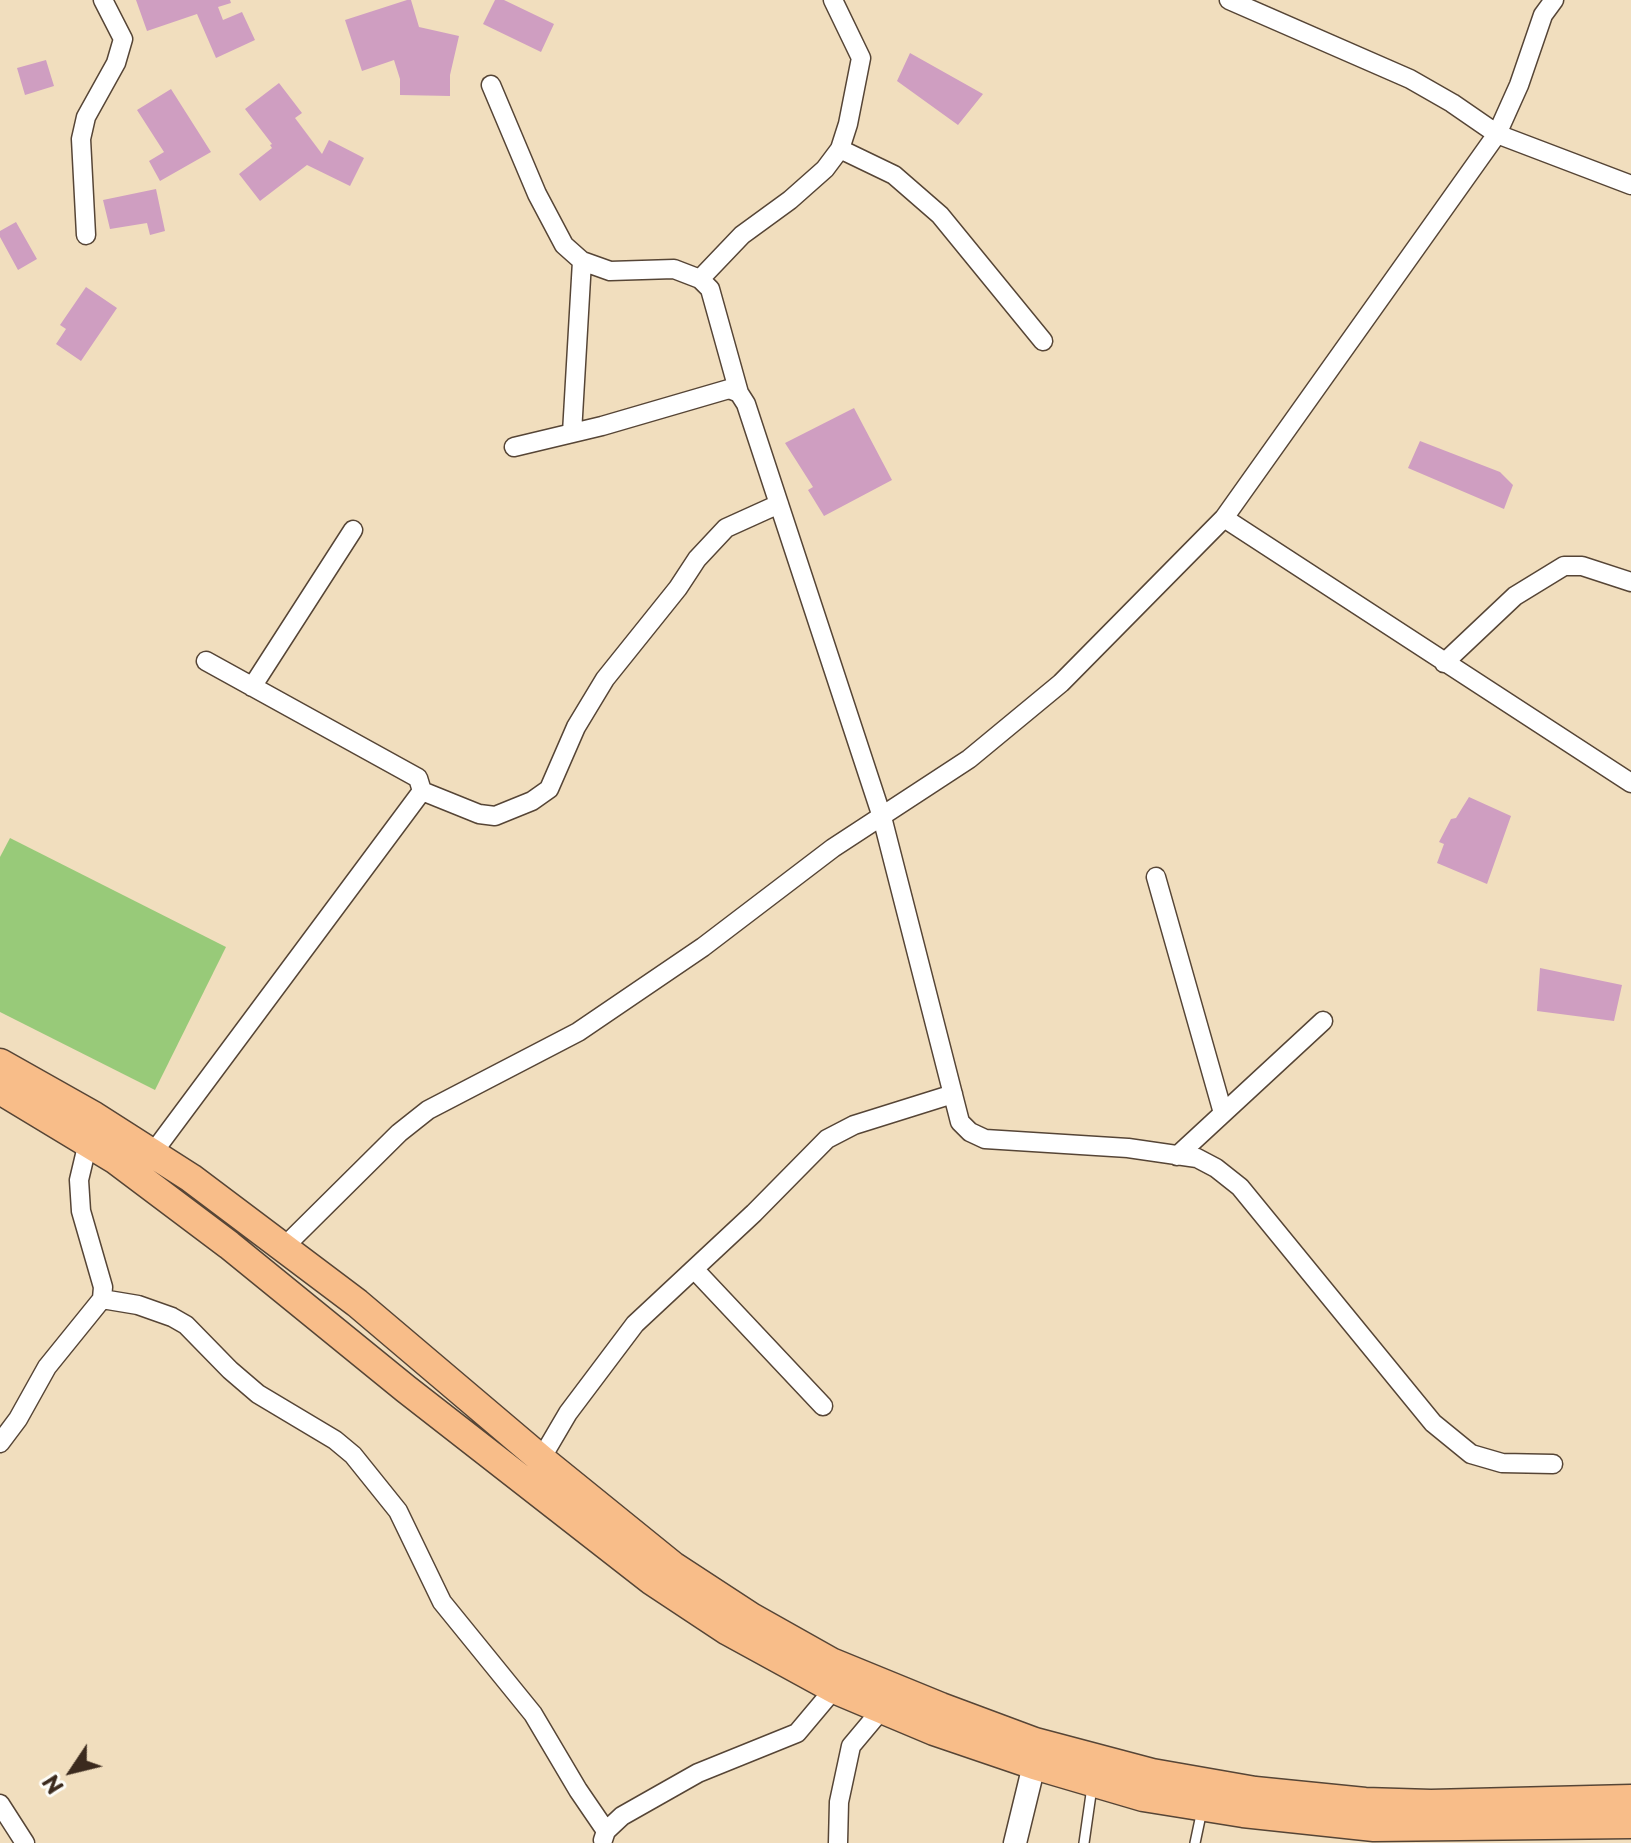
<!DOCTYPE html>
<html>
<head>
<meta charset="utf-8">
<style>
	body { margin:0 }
	#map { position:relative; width:1631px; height:1843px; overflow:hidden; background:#f1debe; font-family:"Playpen Sans",sans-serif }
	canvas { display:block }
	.north { position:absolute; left:32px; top:1731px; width:80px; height:80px; -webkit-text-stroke:6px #fdfcf7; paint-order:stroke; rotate:235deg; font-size:22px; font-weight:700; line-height:32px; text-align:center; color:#3b2a1e }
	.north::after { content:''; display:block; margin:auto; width:28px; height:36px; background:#3b2a1e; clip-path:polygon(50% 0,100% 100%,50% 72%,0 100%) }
</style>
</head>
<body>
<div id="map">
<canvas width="1631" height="1843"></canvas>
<div class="north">N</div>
</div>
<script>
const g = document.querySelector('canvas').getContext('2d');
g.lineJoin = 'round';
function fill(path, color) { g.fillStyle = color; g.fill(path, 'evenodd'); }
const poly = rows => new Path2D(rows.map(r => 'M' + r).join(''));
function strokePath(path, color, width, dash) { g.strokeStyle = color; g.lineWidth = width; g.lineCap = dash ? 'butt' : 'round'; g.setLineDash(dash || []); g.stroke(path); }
const green = poly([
	[10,838,226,947,155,1090,0,1012,0,857]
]);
const building = poly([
	[136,0,230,0,231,3,218,7,223,20,242,12,255,40,216,58,197,14,147,31],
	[407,0,411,0,419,27,459,36,450,75,450,96,400,95,400,79,394,60,362,71,345,20],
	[495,0,504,0,554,24,541,52,483,24],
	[910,53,983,94,958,125,897,81],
	[46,60,54,86,25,95,17,68],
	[279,83,302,113,295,118,322,154,329,140,364,158,350,186,307,165,260,201,239,174,272,148,270,145,272,144,245,109],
	[171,89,211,152,160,181,149,161,164,152,137,110],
	[156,189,165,231,150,235,147,223,110,229,103,200],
	[16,222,37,259,18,270,0,237,0,231],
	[86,287,117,308,81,361,56,344,66,329,60,325],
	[854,408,892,480,824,516,808,490,813,487,785,443],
	[1420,441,1500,472,1513,485,1504,509,1408,468],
	[1469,797,1511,816,1487,884,1437,863,1444,844,1439,842,1451,819,1456,818],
	[1540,968,1622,985,1614,1021,1537,1011]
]);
const service = poly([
	[1084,1843,1092,1787],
	[1195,1843,1202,1810]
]);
const minor = poly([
	[1229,0,1410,79,1452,103,1497,134,1631,185],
	[491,85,537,194,564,245,582,261,610,271,674,269,700,279,710,289,739,393],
	[840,149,894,175,940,215,1043,341],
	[86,235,81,139,86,117,116,63,123,39,103,0],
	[700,279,742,235,790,200,825,169,840,149,848,124,861,58,833,0],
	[572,433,582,261],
	[514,447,602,426,729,389,739,393,746,404,882,817,960,1122,970,1132,985,1139,1128,1148,1197,1158,1216,1168,1240,1187,1433,1423,1471,1454,1502,1463,1553,1464],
	[1224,518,1631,783],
	[1444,663,1515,596,1564,566,1582,566,1631,582],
	[252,687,353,530],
	[422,791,479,814,495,816,532,801,549,789,576,727,605,679,678,588,697,559,726,528,779,504],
	[1156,877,1223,1113],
	[152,1154,422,791,418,778,206,661],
	[1177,1156,1323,1021],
	[283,1248,399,1133,428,1110,578,1032,703,947,833,848,969,759,1061,683,1224,518,1497,134,1519,85,1543,15,1554,0],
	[694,1269,823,1406],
	[102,1299,138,1305,172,1317,186,1325,230,1370,258,1394,335,1440,353,1455,398,1511,442,1602,533,1714,578,1790,606,1831],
	[0,1443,18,1419,47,1367,102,1299,103,1287,81,1211,79,1180,88,1142],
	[541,1459,568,1413,635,1324,754,1213,827,1139,854,1125,953,1094],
	[0,1804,25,1843],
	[603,1840,606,1831,622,1816,698,1773,797,1733,834,1689],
	[838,1843,839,1802,851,1746,882,1709]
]);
const tertiary = poly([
	[1015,1843,1034,1765]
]);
const primary = poly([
	[0,1063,94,1116,191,1178,357,1303,541,1459,673,1566,751,1617,831,1662,941,1707,1035,1742,1152,1773,1255,1791,1365,1802,1431,1804,1631,1799],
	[0,1090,116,1160,229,1245,406,1389,651,1580,728,1631,834,1689,934,1731,1034,1765,1143,1797,1243,1813,1374,1827,1631,1824]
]);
fill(green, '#98ca79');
fill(building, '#cf9ec1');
strokePath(service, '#564536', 12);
strokePath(minor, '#564536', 21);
strokePath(tertiary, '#564536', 25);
strokePath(primary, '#564536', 31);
strokePath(service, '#fff', 9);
strokePath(minor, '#fff', 18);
strokePath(tertiary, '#fff', 22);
strokePath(primary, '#f8bd89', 28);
</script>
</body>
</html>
